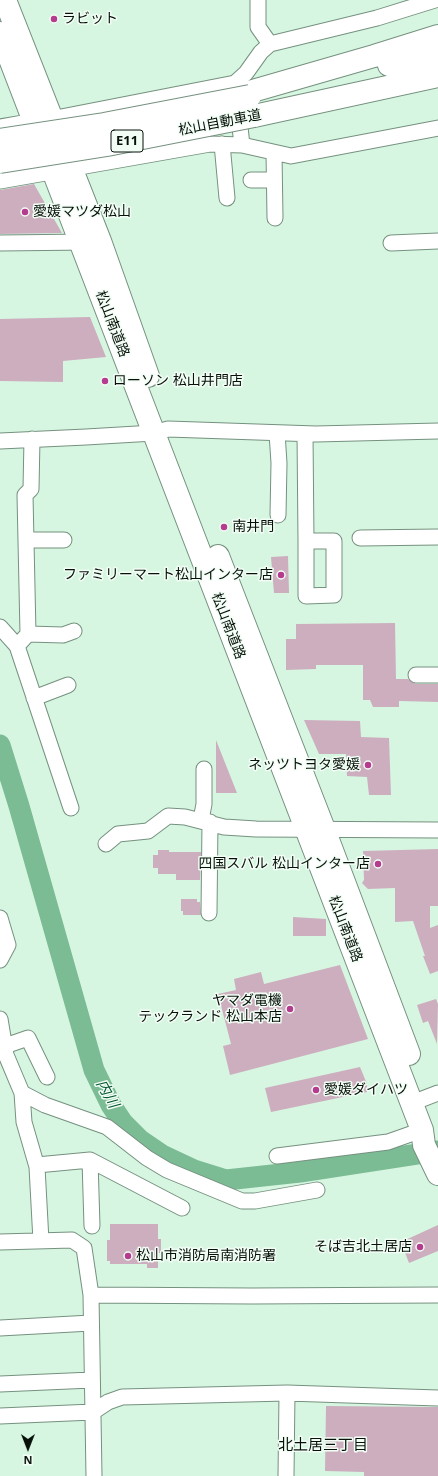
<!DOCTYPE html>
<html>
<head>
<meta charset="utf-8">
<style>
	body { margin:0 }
	#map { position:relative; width:438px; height:1476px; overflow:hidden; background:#d7f6e1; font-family:"Open Sans",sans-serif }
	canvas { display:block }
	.north { position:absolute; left:8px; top:1428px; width:40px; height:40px; -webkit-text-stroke:3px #f2fef5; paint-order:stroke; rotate:180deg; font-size:11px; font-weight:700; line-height:16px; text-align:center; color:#07110a }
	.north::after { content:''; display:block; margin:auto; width:14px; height:18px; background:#07110a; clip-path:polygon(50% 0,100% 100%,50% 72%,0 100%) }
</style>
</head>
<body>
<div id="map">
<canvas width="438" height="1476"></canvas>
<div class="north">N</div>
</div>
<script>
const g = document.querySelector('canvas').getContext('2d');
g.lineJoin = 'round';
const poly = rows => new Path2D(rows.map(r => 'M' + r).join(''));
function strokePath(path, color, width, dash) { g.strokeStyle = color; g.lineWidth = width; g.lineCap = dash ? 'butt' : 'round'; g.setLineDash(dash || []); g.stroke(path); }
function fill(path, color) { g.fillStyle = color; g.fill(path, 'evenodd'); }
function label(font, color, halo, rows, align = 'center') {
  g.font = font + ' "Open Sans","Noto Sans JP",sans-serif'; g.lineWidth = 3; g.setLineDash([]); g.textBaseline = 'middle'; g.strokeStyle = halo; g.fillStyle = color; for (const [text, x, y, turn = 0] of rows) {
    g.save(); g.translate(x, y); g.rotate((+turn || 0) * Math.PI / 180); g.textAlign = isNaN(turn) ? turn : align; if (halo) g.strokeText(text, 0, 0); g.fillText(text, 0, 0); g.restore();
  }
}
const river = poly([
	[0,745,19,806,94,1070,111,1105,123,1123,140,1140,162,1155,194,1170,226,1180,300,1172,438,1151]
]);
const building = poly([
	[34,184,62,233,0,234,0,190],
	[90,317,106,357,63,361,63,382,0,381,0,319],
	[288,556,289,593,274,593,271,557],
	[395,623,396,679,408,679,416,684,438,684,438,702,399,701,399,707,373,707,370,700,363,700,363,665,316,665,316,669,286,670,286,639,296,639,296,624],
	[304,720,360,721,361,737,389,738,391,795,369,795,367,777,347,776,346,754,319,754],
	[216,740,237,793,216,793],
	[438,849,438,906,430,906,430,928,438,925,438,971,430,974,423,956,425,956,413,921,395,922,395,888,368,889,362,883,364,880,363,851],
	[158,850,169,850,169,852,201,852,200,880,176,880,176,874,158,874,158,868,153,868,153,855,158,855],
	[181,899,197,899,197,902,200,902,201,915,183,915,183,911,181,911],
	[293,917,326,919,326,936,293,936],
	[340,965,368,1039,230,1075,223,1046,231,1044,218,994,236,990,234,979,261,972,264,984],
	[436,999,438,1004,437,1044,428,1021,423,1023,417,1005],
	[360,1067,367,1084,367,1092,271,1112,265,1088],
	[110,1224,158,1224,158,1239,161,1239,161,1253,158,1253,158,1268,147,1268,147,1264,110,1264,110,1261,107,1261,107,1240,110,1240],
	[438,1225,438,1251,409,1263,401,1242],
	[326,1406,438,1407,438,1476,364,1476,364,1472,325,1471]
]);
const minor = poly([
	[258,0,258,27,270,44],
	[61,117,235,83],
	[0,127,23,123],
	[222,144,227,198],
	[242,145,235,83,246,73,261,52,270,44,377,18,435,0],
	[274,153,275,218],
	[251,180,274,180],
	[0,181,210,144,242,145,291,156,438,128],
	[0,243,89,242],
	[391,243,438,241],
	[277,433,279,463,278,515],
	[305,434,306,541,306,596,334,595,334,541,306,541],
	[0,441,86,437,154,433,168,429,316,434,438,431],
	[360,538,438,537],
	[26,540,64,540],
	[0,627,17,646,71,808],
	[28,634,63,635,74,631],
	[17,646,28,634,25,495,31,489,32,439],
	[416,675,438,675],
	[34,698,68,685],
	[201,820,204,804,204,769],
	[106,844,118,834,148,831,168,816,185,817,224,827,256,829,438,830],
	[209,913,210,822],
	[0,918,8,945,0,960],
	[0,1019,6,1055,22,1093,24,1122,37,1167,41,1241],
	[5,1046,28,1038,47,1077],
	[22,1093,45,1105,107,1127,147,1158,167,1170,242,1201,255,1201,317,1190],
	[412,1103,438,1093],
	[277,1156,388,1142,422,1130],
	[90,1160,92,1226],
	[37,1165,90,1160,182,1208],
	[0,1242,72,1240,84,1248,91,1295,94,1476],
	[91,1295,252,1296,438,1295],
	[0,1328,91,1323],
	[0,1384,92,1380],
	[0,1416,93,1412,108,1402,122,1397,287,1393,438,1398],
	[286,1476,287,1393]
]);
const highway = poly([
	[5,0,100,241,148,376],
	[0,33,422,1130,424,1145,438,1174],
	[389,65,438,54],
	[249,92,374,56,438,36],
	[254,116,438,76],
	[218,556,324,829,409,1054]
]);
const highwayBridge = poly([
	[0,140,104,124,250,96],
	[0,162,107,145,254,116]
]);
const markers = [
	[54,19,4,"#b53b8e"],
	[25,212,4,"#b53b8e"],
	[105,381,4,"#b53b8e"],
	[224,527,4,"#b53b8e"],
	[281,575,4,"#b53b8e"],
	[368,765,4,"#b53b8e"],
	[378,864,4,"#b53b8e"],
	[290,1009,4,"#b53b8e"],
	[316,1090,4,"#b53b8e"],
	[420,1247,4,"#b53b8e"],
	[128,1256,4,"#b53b8e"]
];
const shields = [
	[127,141,32]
];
const shieldNames = [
	["E11",127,141]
];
const poiNames = [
	["ラビット",62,19],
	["愛媛マツダ松山",33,212],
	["ローソン 松山井門店",113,381],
	["南井門",232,527],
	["ファミリーマート松山インター店",273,575,"right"],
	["ネッツトヨタ愛媛",360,765,"right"],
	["四国スバル 松山インター店",370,864,"right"],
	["ヤマダ電機",282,1001,"right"],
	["テックランド 松山本店",282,1017,"right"],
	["愛媛ダイハツ",324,1090],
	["そば吉北土居店",412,1247,"right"],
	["松山市消防局南消防署",136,1256]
];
const streetNames = [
	["松山自動車道",220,123,-11],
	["松山南道路",112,324,69],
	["松山南道路",228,626,69],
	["松山南道路",345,929,69]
];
const waterNames = [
	["内川",107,1094,61]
];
const neighbourhoodNames = [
	["北土居三丁目",323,1446]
];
strokePath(river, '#7bbc94', 21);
fill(building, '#ccaebf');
strokePath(minor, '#75917f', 17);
strokePath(highway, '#75917f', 24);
strokePath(minor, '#fff', 15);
strokePath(highway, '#fff', 22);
strokePath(highwayBridge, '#75917f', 24, []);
strokePath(highwayBridge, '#fff', 22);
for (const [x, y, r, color] of markers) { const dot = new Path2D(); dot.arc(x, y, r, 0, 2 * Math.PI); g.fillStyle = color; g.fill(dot); strokePath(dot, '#f2fef5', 1.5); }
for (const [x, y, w] of shields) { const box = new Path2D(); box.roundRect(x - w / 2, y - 11, w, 22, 3); g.fillStyle = '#f2fef5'; g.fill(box); strokePath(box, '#07110a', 1); }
label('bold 13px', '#07110a', null, shieldNames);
label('14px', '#07110a', '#f2fef5', poiNames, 'left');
label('14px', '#07110a', '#f2fef5', streetNames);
label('italic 15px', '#075833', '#f2fef5', waterNames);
label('15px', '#07110a', '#f2fef5', neighbourhoodNames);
</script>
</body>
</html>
